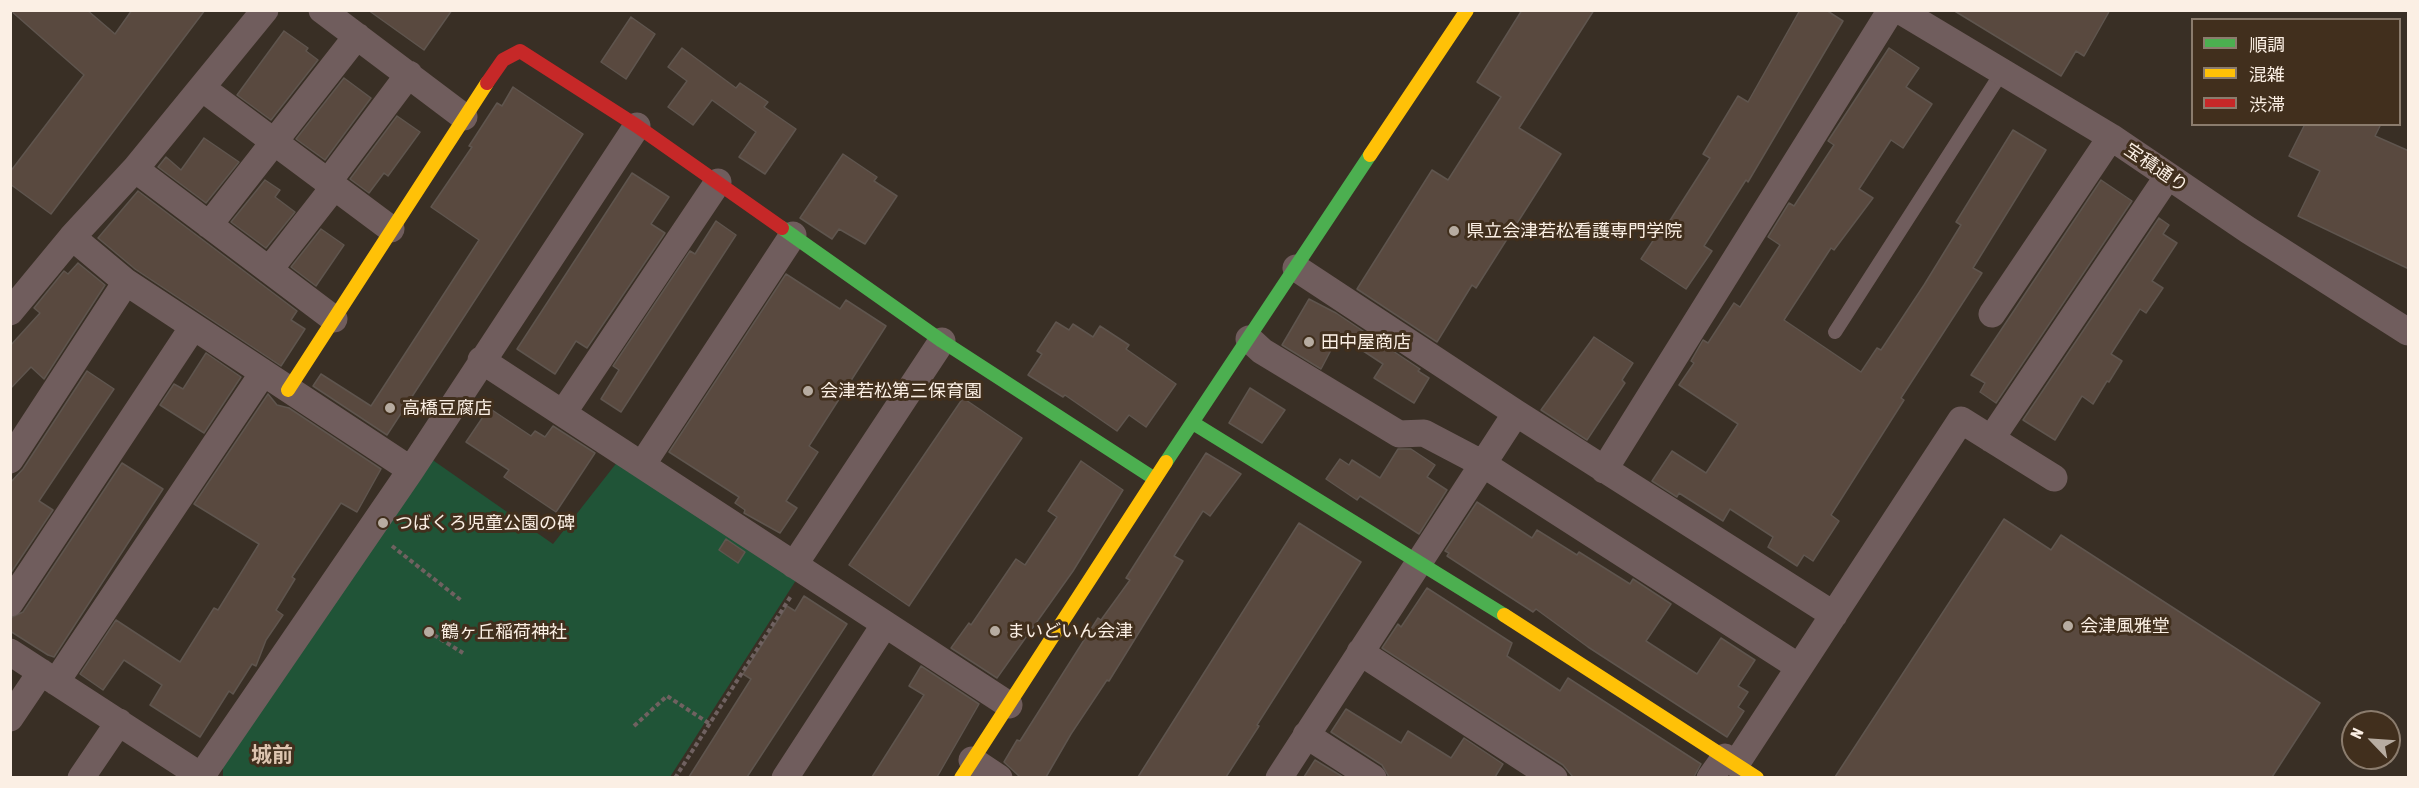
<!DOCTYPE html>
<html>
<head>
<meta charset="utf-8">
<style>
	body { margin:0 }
	#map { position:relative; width:2419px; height:788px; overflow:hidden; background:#392f25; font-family:"Asap Condensed","Noto Sans JP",sans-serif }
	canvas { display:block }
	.frame { position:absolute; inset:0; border:12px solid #fbefe4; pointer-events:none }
	.legend { position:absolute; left:2191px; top:18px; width:210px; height:108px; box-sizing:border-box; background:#412f1d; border:2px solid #8b7c6d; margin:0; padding:8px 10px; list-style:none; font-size:18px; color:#fbefe4 }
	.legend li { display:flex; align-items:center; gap:12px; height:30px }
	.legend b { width:30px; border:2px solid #8b7c6d }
	.north { position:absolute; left:2341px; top:710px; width:60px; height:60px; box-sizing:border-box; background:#412f1d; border:2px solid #8b7c6d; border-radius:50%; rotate:295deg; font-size:16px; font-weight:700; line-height:24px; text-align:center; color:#fbefe4 }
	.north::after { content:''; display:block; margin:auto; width:21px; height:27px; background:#b7aca1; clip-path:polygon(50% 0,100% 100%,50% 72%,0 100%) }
</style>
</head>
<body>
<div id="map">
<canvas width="2419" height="788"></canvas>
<div class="frame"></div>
<ul class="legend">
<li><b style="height:8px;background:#4caf50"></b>順調</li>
<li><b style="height:8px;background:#ffc107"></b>混雑</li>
<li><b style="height:8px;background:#c62828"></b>渋滞</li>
</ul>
<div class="north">N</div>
</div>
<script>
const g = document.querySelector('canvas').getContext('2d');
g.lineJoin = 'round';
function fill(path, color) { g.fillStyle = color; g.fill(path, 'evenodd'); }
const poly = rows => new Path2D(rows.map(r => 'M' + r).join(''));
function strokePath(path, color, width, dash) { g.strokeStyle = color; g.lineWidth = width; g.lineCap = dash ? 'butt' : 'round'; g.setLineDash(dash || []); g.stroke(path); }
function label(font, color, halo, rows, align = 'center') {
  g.font = font + ' "Asap Condensed","Noto Sans JP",sans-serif'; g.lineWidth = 6; g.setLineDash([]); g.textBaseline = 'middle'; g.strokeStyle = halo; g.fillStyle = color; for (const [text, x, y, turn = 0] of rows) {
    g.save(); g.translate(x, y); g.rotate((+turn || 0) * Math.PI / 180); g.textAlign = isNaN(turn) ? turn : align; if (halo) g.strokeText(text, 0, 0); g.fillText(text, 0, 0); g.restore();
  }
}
const green = poly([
	[424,454,553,544,622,456,800,574,670,777,223,778,223,754]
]);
const building = poly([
	[10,10,87,10,115,34,132,10,205,10,51,214,10,184,10,172,84,75,10,10],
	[368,10,452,10,424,50,368,10],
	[1522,10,1594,10,1519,128,1561,154,1476,288,1472,285,1437,342,1357,289,1432,170,1448,180,1501,97,1477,82,1522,10],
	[1800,10,1826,10,1843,21,1748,182,1746,180,1704,246,1712,251,1686,289,1641,259,1666,221,1669,222,1710,158,1703,154,1738,96,1748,102,1800,10],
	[1953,10,2110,10,2084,56,2076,51,2061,76,1953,10],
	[631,17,655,34,626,79,601,62,631,17],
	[284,31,308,48,306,51,318,60,271,120,237,95,284,31],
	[682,48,736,88,740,83,768,102,764,107,796,129,765,174,739,157,756,132,712,100,693,125,668,107,687,81,668,67,682,48],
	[1889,48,1919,68,1906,87,1932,104,1903,148,1891,140,1859,189,1873,198,1834,250,1831,248,1784,320,1861,372,1877,348,1881,350,1924,285,1961,225,1956,222,2013,130,2046,150,1973,268,1982,273,1901,398,1904,400,1831,515,1839,521,1813,561,1804,555,1797,566,1768,547,1773,537,1730,509,1723,521,1679,493,1677,497,1652,481,1672,451,1706,473,1738,424,1679,385,1694,363,1691,361,1703,340,1708,343,1734,303,1740,307,1780,245,1768,237,1789,203,1794,206,1834,145,1828,141,1889,48],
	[344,78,371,98,325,160,296,139,344,78],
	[513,87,583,134,387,435,313,386,321,374,371,406,479,240,431,207,472,147,469,146,497,103,502,106,513,87],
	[397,116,420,132,388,176,384,173,369,193,350,179,397,116],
	[2305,124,2381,124,2375,136,2409,151,2409,269,2298,216,2320,171,2289,156,2305,124],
	[204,138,239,162,206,203,158,167,166,157,181,170,204,138],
	[843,154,877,177,874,181,897,196,865,244,839,229,832,239,800,218,843,154],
	[632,173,669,197,651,224,665,233,587,348,576,341,555,374,517,349,632,173],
	[265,180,280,190,275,197,295,212,266,248,231,222,265,180],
	[2101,180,2132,201,1996,403,1980,392,1985,383,1971,375,2101,180],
	[138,191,297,311,291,320,305,329,281,366,135,269,98,238,138,191],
	[2159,218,2169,225,2163,234,2177,243,2152,281,2163,288,2146,313,2140,309,2111,354,2122,361,2109,382,2107,381,2093,404,2082,396,2055,440,2023,420,2159,218],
	[716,221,736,235,621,412,601,399,619,370,613,366,690,251,695,254,716,221],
	[321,229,344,245,316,286,291,267,321,229],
	[78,263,105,285,44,379,31,367,10,389,10,346,40,313,34,308,64,271,68,274,78,263],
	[786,274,840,309,846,300,886,326,809,446,818,452,786,501,797,508,780,533,744,513,745,510,735,503,739,497,669,452,786,274],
	[1309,299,1336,313,1420,369,1418,371,1429,378,1414,403,1374,378,1383,364,1339,335,1321,369,1282,345,1309,299],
	[1056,322,1069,330,1073,324,1093,337,1100,326,1129,345,1126,349,1176,384,1146,427,1129,415,1117,431,1065,395,1063,397,1028,375,1042,354,1037,351,1056,322],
	[1594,337,1633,363,1622,380,1625,383,1587,440,1541,410,1594,337],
	[206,353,241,377,204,433,160,405,174,384,183,389,206,353],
	[87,371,114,389,39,501,53,510,10,574,10,483,23,469,87,371],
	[1250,388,1285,410,1262,443,1229,423,1250,388],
	[268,394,277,405,289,408,381,469,357,512,341,503,292,577,295,579,276,610,283,615,266,640,256,666,252,664,233,694,229,691,200,737,150,705,162,685,124,660,103,690,80,674,116,620,180,662,214,608,218,610,259,544,194,504,268,394],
	[963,398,1022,438,909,606,849,565,963,398],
	[489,408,531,436,535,431,545,437,553,426,595,453,556,512,504,477,509,470,466,442,489,408],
	[1398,449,1411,449,1435,465,1427,477,1447,490,1419,534,1360,496,1357,500,1326,479,1340,459,1349,465,1352,460,1380,478,1398,449],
	[1206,453,1241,474,1210,516,1203,511,1174,556,1183,561,1109,681,1107,680,1071,734,1046,777,1020,777,1004,762,1017,740,1020,741,1098,618,1101,620,1130,580,1126,578,1206,453],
	[1081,461,1123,490,1073,571,997,678,951,648,969,623,971,625,1016,559,1025,565,1057,517,1048,511,1081,461],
	[122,463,163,489,54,657,48,655,10,631,10,618,23,612,122,463],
	[1477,502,1532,538,1537,530,1577,555,1579,552,1630,584,1633,579,1671,604,1646,641,1697,674,1721,638,1755,660,1738,686,1748,692,1738,707,1744,711,1727,737,1588,647,1536,609,1533,612,1447,556,1449,553,1445,551,1477,502],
	[2004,519,2051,550,2061,535,2320,703,2272,777,1835,777,2004,519],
	[1299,523,1361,562,1257,725,1259,726,1226,777,1138,777,1299,523],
	[726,539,745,552,738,563,719,550,726,539],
	[1427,588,1512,643,1507,656,1560,691,1568,678,1701,764,1694,777,1573,777,1563,765,1382,648,1398,624,1401,627,1427,588],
	[804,596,847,624,747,777,689,777,751,679,743,674,787,606,795,611,804,596],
	[921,666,979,704,937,777,872,777,924,695,909,686,921,666],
	[1346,709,1401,743,1408,731,1451,758,1464,738,1503,764,1495,777,1389,777,1382,765,1331,732,1346,709],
	[1315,760,1343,777,1304,777,1315,760]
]);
const path = poly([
	[392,546,462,601],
	[434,635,463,653],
	[634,726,667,696,710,724],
	[675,778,791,596]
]);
const lane = poly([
	[1835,332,2002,72]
]);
const street = poly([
	[322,10,464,117],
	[1899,10,2111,137,2248,230,2408,332],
	[202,88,391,229],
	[135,169,334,319],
	[328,182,409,74],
	[209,225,357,36],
	[72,237,126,282,411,470],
	[1296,268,1516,413,1834,615],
	[269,270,334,187],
	[10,312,72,237,135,169,265,10],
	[1992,314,2111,137],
	[1249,339,1262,351,1399,434,1424,433,1483,464,1799,667],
	[481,360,1009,705],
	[563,413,718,182],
	[1991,439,2168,176],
	[10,460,126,282],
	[642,465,793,235],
	[1604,470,1891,10],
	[794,565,942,341],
	[10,603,193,327],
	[10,652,204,778],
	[1360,652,1554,778],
	[56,682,263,373],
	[10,718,41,672],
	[1306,735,1373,778],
	[972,760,999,778],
	[1736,764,1961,420,2054,478],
	[81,778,119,722],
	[200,778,411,470,637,126],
	[785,778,885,624],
	[1279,778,1516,413],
	[1710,778,1725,757]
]);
const fast = poly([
	[782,228,942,341,1155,479],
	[1193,423,1504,615],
	[1166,462,1370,155]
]);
const slow = poly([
	[1370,155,1467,10],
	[288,390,487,83],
	[1504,615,1757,778],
	[961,778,1166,462]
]);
const jam = poly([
	[487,83,503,60,520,51,637,126,782,228]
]);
const markers = [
	[1454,231,6,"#b7aca1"],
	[1309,342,6,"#b7aca1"],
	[808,391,6,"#b7aca1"],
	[390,408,6,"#b7aca1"],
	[383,523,6,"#b7aca1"],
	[2068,626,6,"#b7aca1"],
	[995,631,6,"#b7aca1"],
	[429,632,6,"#b7aca1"]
];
const streetNames = [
	["宝積通り",2156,168,34]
];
const poiNames = [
	["県立会津若松看護専門学院",1466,231],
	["田中屋商店",1321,342],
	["会津若松第三保育園",820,391],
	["高橋豆腐店",402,408],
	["つばくろ児童公園の碑",395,523],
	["会津風雅堂",2080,626],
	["まいどいん会津",1007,631],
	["鶴ヶ丘稲荷神社",441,632]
];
const quarterNames = [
	["城前",272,755]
];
fill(green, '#205437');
fill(building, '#59493f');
strokePath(building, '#5f554e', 1.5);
strokePath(path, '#6f6160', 4, [4.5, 3]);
strokePath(lane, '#705d5d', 14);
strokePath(street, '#705d5d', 27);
strokePath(fast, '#4caf50', 14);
strokePath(slow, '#ffc107', 14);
strokePath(jam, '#c62828', 14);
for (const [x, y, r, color] of markers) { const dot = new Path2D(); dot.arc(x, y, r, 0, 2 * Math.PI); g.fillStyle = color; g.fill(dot); strokePath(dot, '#412f1d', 2); }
label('18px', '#fbefe4', '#412f1d', streetNames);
label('18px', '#fbefe4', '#412f1d', poiNames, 'left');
label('bold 21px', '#ddc5b0', '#412f1d', quarterNames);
</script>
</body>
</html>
